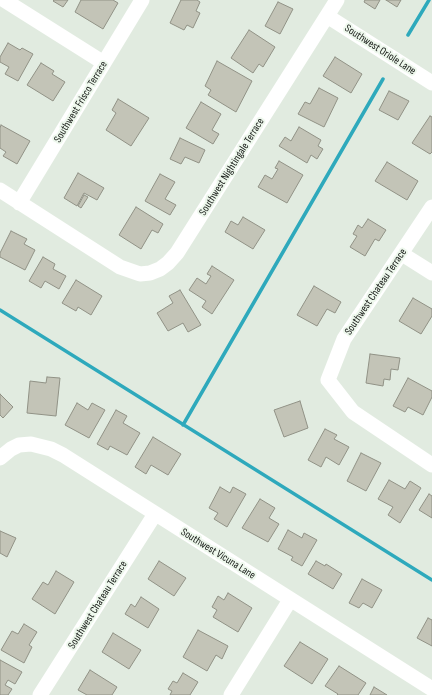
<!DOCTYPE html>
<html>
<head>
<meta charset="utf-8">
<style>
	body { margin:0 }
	canvas { display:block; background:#e1ebe0 }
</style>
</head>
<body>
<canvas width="432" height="695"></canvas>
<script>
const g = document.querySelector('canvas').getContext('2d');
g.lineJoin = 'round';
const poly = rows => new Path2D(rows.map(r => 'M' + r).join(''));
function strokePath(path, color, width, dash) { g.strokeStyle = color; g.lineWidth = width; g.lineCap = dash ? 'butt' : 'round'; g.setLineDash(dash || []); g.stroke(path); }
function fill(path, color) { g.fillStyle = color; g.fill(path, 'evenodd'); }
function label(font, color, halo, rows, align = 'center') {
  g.font = font + ' "Sofia Sans Condensed",sans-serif'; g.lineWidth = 4; g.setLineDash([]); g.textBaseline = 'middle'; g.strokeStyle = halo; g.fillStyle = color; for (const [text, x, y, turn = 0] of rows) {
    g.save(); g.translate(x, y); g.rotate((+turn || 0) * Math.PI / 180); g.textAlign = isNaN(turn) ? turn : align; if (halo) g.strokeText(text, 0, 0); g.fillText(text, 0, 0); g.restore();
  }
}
const stream = poly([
	[408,35,429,0],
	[0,310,432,580],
	[183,425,383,79]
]);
const building = poly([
	[54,0,68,0,63,7,53,1,54,0],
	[81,0,113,0,118,3,103,29,75,12,81,0],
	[181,0,197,0,200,2,196,11,200,13,193,28,187,25,184,30,170,23,181,0],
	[365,0,380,0,375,9,364,2,365,0],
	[386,0,401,0,397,7,386,0],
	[278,2,293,9,280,34,265,26,278,2],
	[249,30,275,47,263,67,259,64,253,73,231,58,249,30],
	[8,43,20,50,22,48,33,54,18,81,5,74,9,67,0,62,0,57,8,43],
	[335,57,362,74,351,93,323,76,335,57],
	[217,61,252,81,236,112,208,95,211,90,205,86,217,61],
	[41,63,54,71,52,74,65,82,53,101,27,85,41,63],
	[319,88,338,98,324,127,298,114,305,102,310,104,319,88],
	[389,91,409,101,398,120,379,110,389,91],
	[118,99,149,118,131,146,106,130,116,113,112,110,118,99],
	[201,102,221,114,212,130,219,134,213,144,186,128,201,102],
	[430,116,432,117,432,152,430,154,412,143,430,116],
	[1,125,30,141,17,164,3,156,6,152,0,148,0,128,1,125],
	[299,127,321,140,318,146,323,149,317,159,311,155,307,163,279,146,285,137,291,141,299,127],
	[180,138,205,150,199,163,185,157,181,164,170,159,180,138],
	[279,161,303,175,287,203,258,187,265,175,272,179,278,169,275,168,279,161],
	[387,162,418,181,407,200,375,181,387,162],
	[78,173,104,188,97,200,84,193,77,206,64,198,78,173],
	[160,174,175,182,165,199,176,205,170,215,145,201,160,174],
	[84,195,88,197,81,208,78,206,84,195],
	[136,207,163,224,158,233,152,230,141,249,119,235,136,207],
	[243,217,265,230,253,249,225,232,231,221,238,225,243,217],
	[368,219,386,230,379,241,375,239,365,256,350,247,357,236,353,234,358,225,362,228,368,219],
	[11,231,27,239,24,244,35,250,25,270,0,257,0,253,11,231],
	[43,257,55,264,53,269,66,276,59,289,45,281,41,288,29,281,43,257],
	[212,266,234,280,212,314,202,307,206,301,189,290,197,278,206,284,211,276,207,274,212,266],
	[76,280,102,296,91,315,78,307,76,311,62,303,76,280],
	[314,286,341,302,335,313,327,309,317,326,297,315,314,286],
	[180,290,201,325,188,332,183,323,168,331,157,313,173,303,169,296,180,290],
	[413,298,432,309,432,316,421,334,399,321,413,298],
	[370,354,400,358,398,370,391,369,390,380,384,379,383,386,366,383,370,354],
	[47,377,60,378,56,416,27,413,30,381,46,383,47,377],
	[408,378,432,391,432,397,423,415,408,407,405,412,393,406,408,378],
	[0,394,13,407,3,418,0,415,0,394],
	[300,401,308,428,284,437,274,410,300,401],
	[77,403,88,410,92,403,105,410,89,438,65,425,77,403],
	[116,410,127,416,123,423,140,433,127,455,110,446,108,450,97,444,116,410],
	[325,429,337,435,334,439,349,447,339,465,326,457,321,467,308,460,325,429],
	[153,437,181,454,168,475,151,465,146,474,135,467,153,437],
	[361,453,381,463,366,491,347,481,361,453],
	[389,480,405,489,410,481,421,488,400,523,388,515,393,507,378,499,389,480],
	[220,487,230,493,233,487,246,494,227,527,214,519,218,513,209,508,220,487],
	[429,494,432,496,432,518,419,510,429,494],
	[260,499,275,508,269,518,279,524,268,542,242,528,260,499],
	[288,530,302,538,304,533,317,540,302,566,291,560,293,557,278,549,288,530],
	[0,531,16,538,7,557,0,553,0,531],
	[159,561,186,578,174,596,148,579,159,561],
	[316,561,325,566,326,564,342,574,333,589,308,574,316,561],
	[56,571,74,582,55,614,32,599,43,582,48,585,56,571],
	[362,579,382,590,372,608,363,603,359,608,349,603,362,579],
	[228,593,252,608,238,632,213,617,217,610,212,607,218,596,224,600,228,593],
	[141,597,159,609,148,628,125,614,131,604,135,607,141,597],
	[428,618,432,620,432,646,417,638,428,618],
	[24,624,37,632,29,645,32,647,24,663,1,650,12,631,18,634,24,624],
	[198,630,228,646,222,659,216,655,207,671,183,657,198,630],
	[113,633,141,650,129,669,102,652,113,633],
	[300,642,328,659,312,684,284,666,300,642],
	[0,660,22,672,15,684,8,680,5,685,12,689,8,695,0,695,0,660],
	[339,666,366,683,358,695,337,695,338,694,325,686,339,666],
	[90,670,117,687,112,695,87,695,78,690,90,670],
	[183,673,198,682,190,695,170,695,172,691,168,689,173,681,177,683,183,673],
	[374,687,387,695,370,695,374,687]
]);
const minor = poly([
	[4,0,104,63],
	[327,16,432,83],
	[0,190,120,267,140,274,150,273,160,269,168,263,177,253,337,0],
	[19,203,142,0],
	[432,207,344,339,328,380,353,412,432,465],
	[402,254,432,273],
	[0,458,11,449,19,445,31,444,51,449,63,455,432,689],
	[40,695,155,514],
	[231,695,290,600]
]);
const streetNames = [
	["Southwest Oriole Lane",380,50,33],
	["Southwest Frisco Terrace",81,102,-59],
	["Southwest Nightingale Terrace",232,167,-58],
	["Southwest Chateau Terrace",376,292,-56],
	["Southwest Vicuna Lane",218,554,32],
	["Southwest Chateau Terrace",98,605,-58]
];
strokePath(stream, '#2ea9bc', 3.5);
fill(building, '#c3c4b7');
strokePath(building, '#919286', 1);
strokePath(minor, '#fff', 15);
label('11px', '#161a16', '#eef8ed', streetNames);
</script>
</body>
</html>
